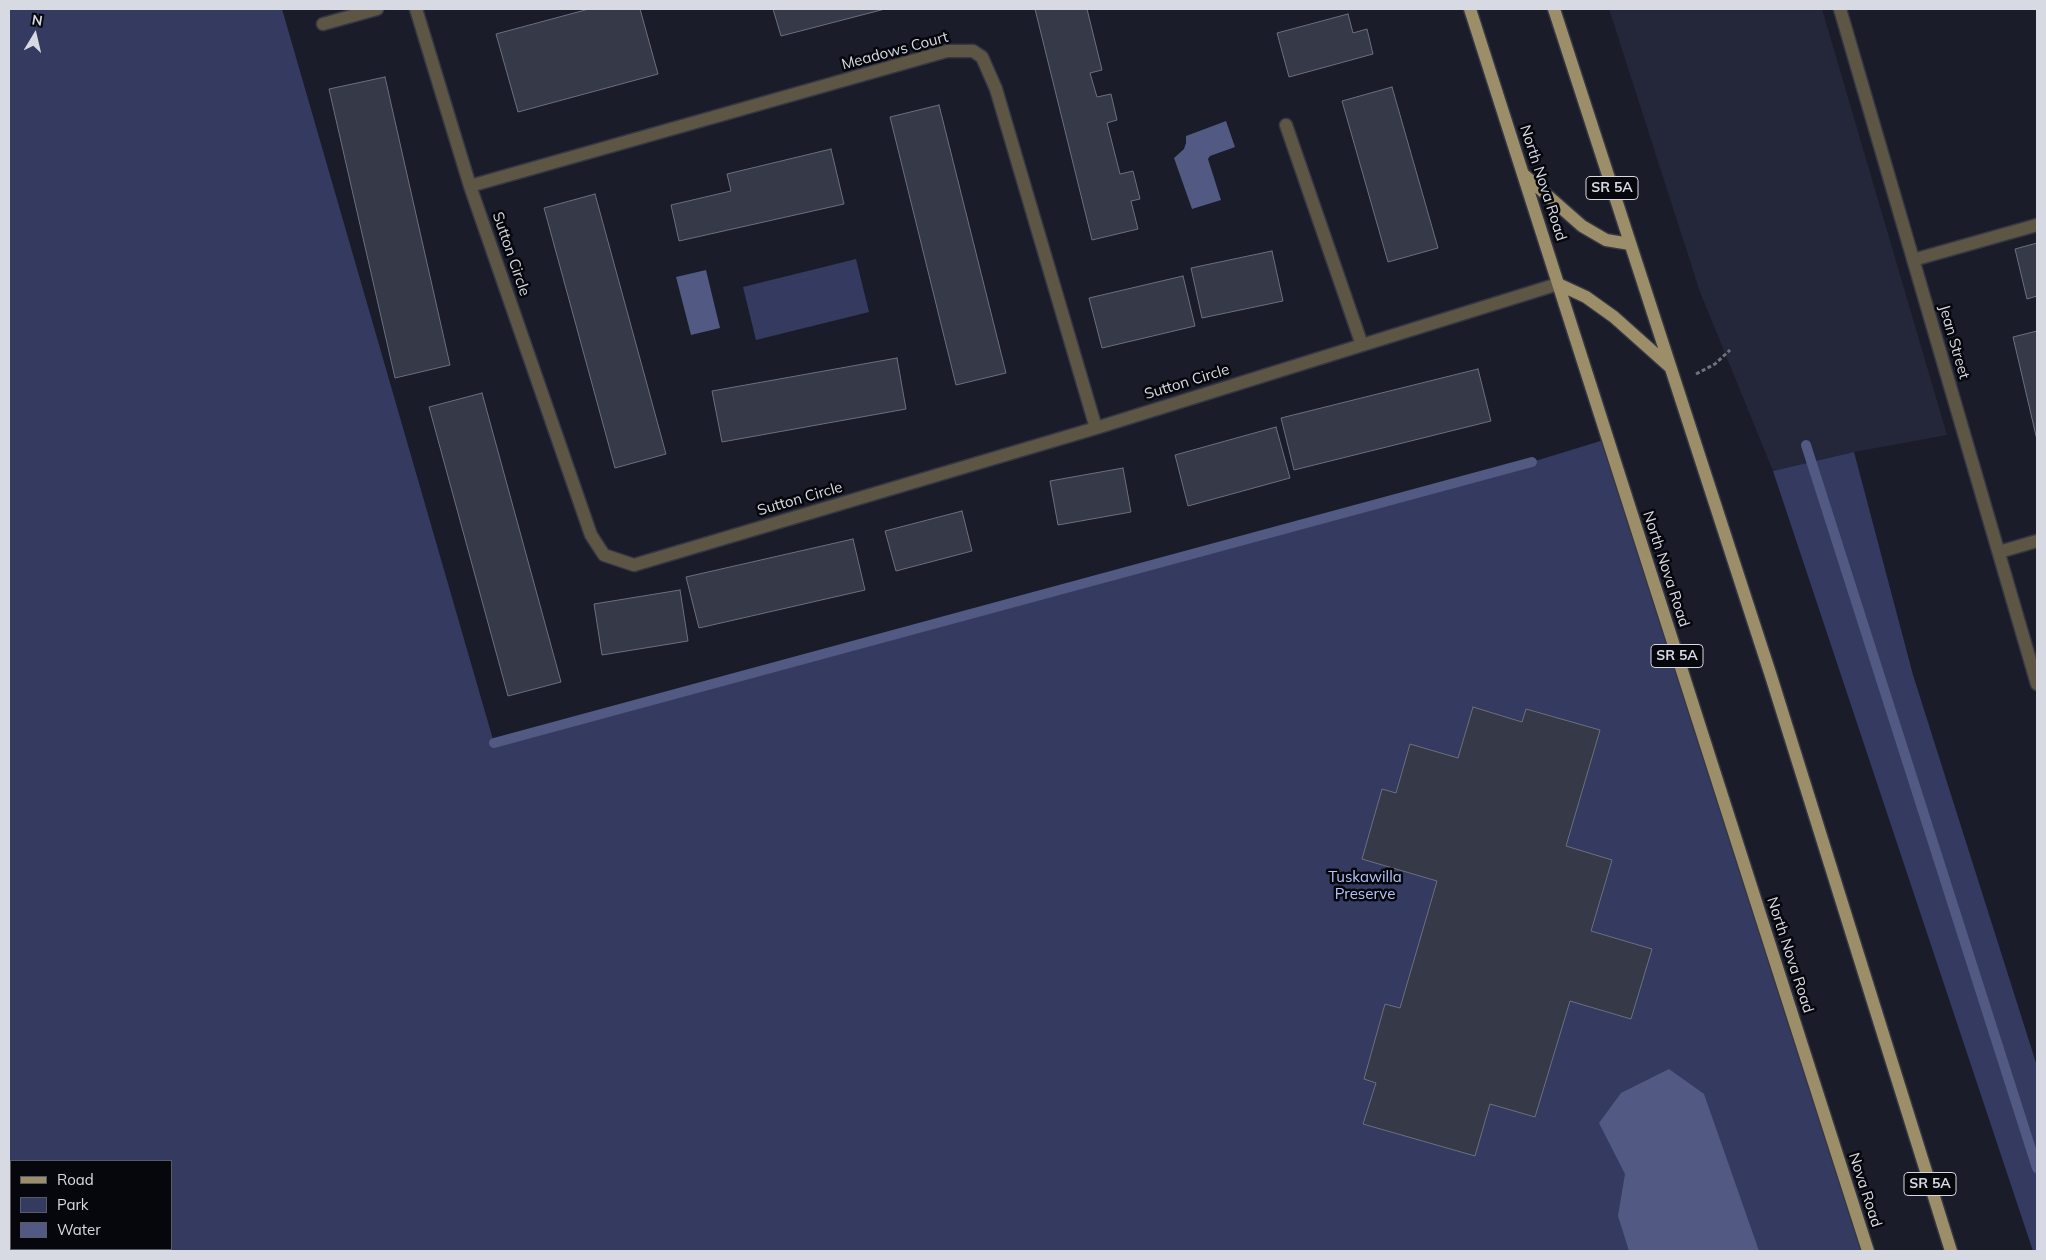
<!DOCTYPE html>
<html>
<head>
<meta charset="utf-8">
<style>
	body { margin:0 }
	#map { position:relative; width:2046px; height:1260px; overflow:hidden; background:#1a1c2a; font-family:Mulish,sans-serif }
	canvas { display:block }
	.frame { position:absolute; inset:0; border:10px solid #d8dae3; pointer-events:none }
	.legend { position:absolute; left:10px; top:1160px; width:162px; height:90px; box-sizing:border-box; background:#06070d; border:1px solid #5a5b63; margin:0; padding:6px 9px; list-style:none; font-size:15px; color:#d8dae3 }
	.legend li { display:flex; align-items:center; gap:10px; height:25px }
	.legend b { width:25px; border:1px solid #5a5b63 }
	.north { position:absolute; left:10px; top:10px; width:50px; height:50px; -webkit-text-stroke:4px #06070d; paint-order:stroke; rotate:9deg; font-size:14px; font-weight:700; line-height:20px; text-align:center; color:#d8dae3 }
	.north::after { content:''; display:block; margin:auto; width:18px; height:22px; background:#d8dae3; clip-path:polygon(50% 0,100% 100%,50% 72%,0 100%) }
</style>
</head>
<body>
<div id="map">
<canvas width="2046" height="1260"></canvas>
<div class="frame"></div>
<ul class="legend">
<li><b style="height:6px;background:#9c8e68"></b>Road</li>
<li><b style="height:14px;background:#353b60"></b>Park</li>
<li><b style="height:14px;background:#525982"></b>Water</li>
</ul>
<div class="north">N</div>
</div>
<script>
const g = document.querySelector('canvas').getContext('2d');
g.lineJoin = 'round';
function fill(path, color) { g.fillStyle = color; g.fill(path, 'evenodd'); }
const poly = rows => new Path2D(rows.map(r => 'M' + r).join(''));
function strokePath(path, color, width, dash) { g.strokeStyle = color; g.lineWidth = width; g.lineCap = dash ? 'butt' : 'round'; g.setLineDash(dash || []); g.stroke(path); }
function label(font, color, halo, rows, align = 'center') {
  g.font = font + ' Mulish,sans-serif'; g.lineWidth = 5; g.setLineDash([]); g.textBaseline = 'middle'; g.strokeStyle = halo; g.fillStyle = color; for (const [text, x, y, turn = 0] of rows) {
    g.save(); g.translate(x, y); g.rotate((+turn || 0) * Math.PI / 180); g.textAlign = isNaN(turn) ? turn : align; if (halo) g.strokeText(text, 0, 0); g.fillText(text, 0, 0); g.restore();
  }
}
const built = poly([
	[1609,9,1822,9,1947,435,1854,452,1773,471,1700,292]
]);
const green = poly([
	[9,9,282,9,494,743,1532,462,1607,439,1868,1251,9,1251],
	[11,1161,171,1161,171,1249,11,1249],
	[856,259,869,312,756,340,743,287],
	[1854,452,1913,675,2037,1066,2037,1251,2033,1251,1773,471]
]);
const water = poly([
	[1226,121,1235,147,1210,156,1208,159,1221,200,1192,209,1174,158,1184,149,1186,143,1186,136],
	[706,270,720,328,691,335,676,277],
	[1669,1069,1704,1094,1759,1251,1629,1251,1618,1216,1625,1174,1599,1123,1621,1093]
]);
const stream = poly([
	[1806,445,2037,1168],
	[494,743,1532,462]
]);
const building = poly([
	[589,9,640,9,658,74,518,112,496,34,589,9],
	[773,9,885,9,781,36,773,9],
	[1035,9,1087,9,1102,70,1090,73,1097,97,1111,94,1117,120,1107,123,1120,174,1133,171,1140,199,1131,201,1138,229,1092,240,1035,9],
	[1348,14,1353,33,1367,29,1373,54,1289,77,1277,33,1348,14],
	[385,77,450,365,395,378,329,89,385,77],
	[1392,87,1438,248,1388,262,1342,101,1392,87],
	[939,105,1006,373,956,385,890,117,939,105],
	[831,149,844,204,679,241,671,205,731,191,727,174,831,149],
	[595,194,666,454,615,468,544,208,595,194],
	[2037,243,2037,296,2027,299,2015,249,2037,243],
	[1272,251,1283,301,1202,318,1191,268,1272,251],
	[1183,276,1195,326,1102,348,1089,298,1183,276],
	[2037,331,2037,440,2013,337,2037,331],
	[897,358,906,409,722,442,712,391,897,358],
	[1478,369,1491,421,1294,470,1281,418,1478,369],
	[482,393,561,682,508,696,429,407,482,393],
	[1276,427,1290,478,1188,506,1175,455,1276,427],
	[1123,468,1131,512,1058,525,1050,481,1123,468],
	[962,511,972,551,896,571,885,531,962,511],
	[853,539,865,590,699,628,686,577,853,539],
	[680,590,688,641,602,655,594,604,680,590],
	[1473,707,1522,722,1526,709,1600,730,1566,846,1612,860,1591,931,1652,949,1631,1019,1570,1001,1535,1117,1490,1104,1475,1156,1363,1124,1376,1083,1364,1079,1385,1004,1400,1008,1437,881,1362,859,1382,789,1396,793,1410,744,1458,758,1473,707]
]);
const path = poly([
	[1696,374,1715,364,1730,350]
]);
const minor = poly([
	[416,9,470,186,591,535,604,555,634,565,1096,428,1558,284],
	[1840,9,2037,684],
	[323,24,377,9],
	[1286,125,1362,345],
	[470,186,947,51,973,51,982,57,996,89,1096,428],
	[1913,260,2037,225],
	[1999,552,2037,541]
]);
const major = poly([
	[1470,9,1868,1251],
	[1554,9,1771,676,1951,1251],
	[1523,174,1582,226,1606,240,1630,244],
	[1558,284,1586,297,1614,317,1670,367]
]);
const shields = [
	[1612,188,52],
	[1677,656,52],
	[1930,1184,52]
];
const shieldNames = [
	["SR 5A",1612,188],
	["SR 5A",1677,656],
	["SR 5A",1930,1184]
];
const streetNames = [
	["Meadows Court",895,51,-15],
	["North Nova Road",1543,183,72],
	["Sutton Circle",511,254,71],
	["Jean Street",1954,342,74],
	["Sutton Circle",1187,382,-17],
	["Sutton Circle",800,499,-16],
	["North Nova Road",1666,569,72],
	["North Nova Road",1790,955,72],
	["Nova Road",1865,1190,72]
];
const parkNames = [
	["Tuskawilla",1365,877],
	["Preserve",1365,894]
];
fill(built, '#232739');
fill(green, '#353b60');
fill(water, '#525982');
strokePath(stream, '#525982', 10);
fill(building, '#363947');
strokePath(building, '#6b6f7f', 1);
strokePath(minor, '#353744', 15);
strokePath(major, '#353744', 15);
strokePath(path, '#6f717d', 3, [4, 2.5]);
strokePath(minor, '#5d5644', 12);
strokePath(major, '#9c8e68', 12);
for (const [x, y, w] of shields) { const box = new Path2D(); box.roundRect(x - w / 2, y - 11.5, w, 23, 4); g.fillStyle = '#06070d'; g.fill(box); strokePath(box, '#d8dae3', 1); }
label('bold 14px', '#d8dae3', null, shieldNames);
label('15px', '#d8dae3', '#06070d', streetNames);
label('15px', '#bac4fa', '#06070d', parkNames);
</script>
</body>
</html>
